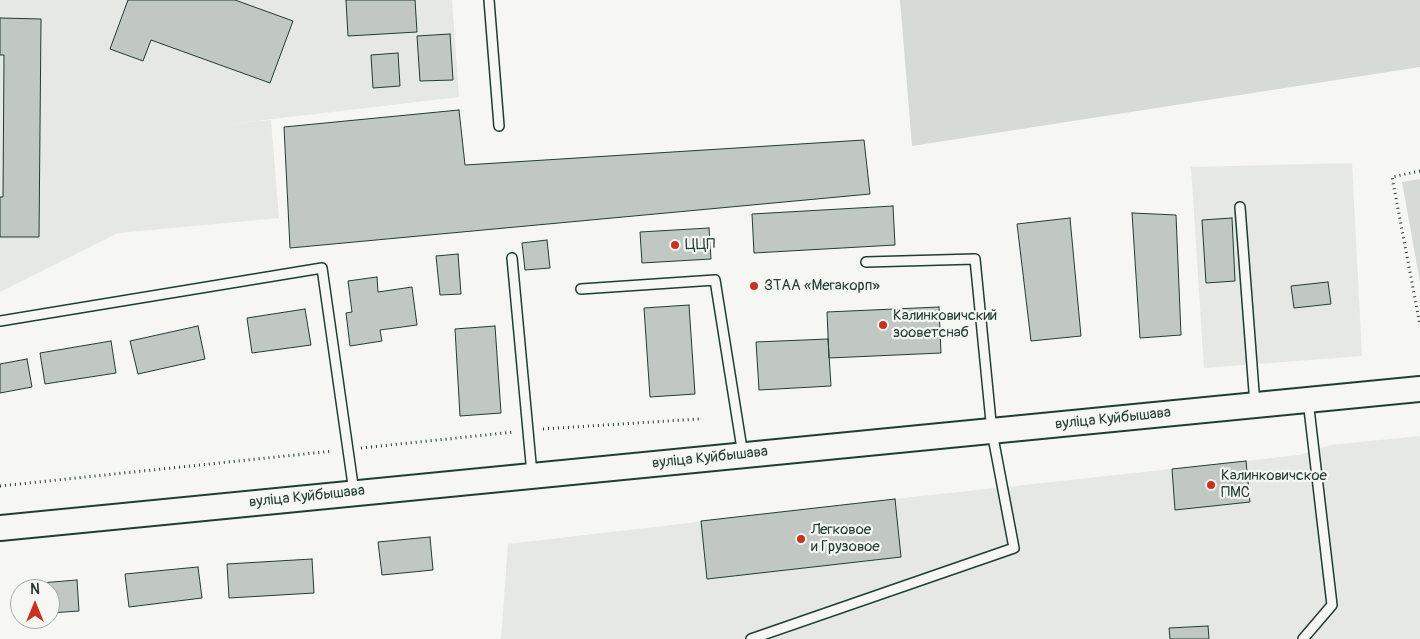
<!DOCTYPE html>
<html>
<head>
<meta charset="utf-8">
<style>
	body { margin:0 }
	#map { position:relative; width:1420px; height:639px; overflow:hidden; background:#f6f6f2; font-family:Pangolin,sans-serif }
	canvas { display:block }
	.north { position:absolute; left:10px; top:579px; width:50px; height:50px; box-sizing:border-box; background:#f6f6f2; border:1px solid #a0aca6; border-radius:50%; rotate:0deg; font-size:14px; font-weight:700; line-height:20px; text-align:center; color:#1f3d34 }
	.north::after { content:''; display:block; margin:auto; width:18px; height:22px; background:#c8321e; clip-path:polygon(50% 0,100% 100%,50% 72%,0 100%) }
</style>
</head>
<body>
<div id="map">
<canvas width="1420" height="639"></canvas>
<div class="north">N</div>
</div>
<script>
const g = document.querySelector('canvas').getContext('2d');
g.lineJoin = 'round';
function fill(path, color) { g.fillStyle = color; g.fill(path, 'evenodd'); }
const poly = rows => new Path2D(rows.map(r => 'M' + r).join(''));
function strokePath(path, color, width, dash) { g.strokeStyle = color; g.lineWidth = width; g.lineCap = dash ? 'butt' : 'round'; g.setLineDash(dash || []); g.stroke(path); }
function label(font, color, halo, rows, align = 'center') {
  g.font = font + ' Pangolin,sans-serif'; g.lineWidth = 4.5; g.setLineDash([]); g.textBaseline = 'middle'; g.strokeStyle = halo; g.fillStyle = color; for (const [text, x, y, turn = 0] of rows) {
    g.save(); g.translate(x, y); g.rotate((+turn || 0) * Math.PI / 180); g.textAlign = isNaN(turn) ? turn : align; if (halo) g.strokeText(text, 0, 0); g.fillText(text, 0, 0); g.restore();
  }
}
const built = poly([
	[0,0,452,0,459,97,230,124,271,120,279,218,118,233,0,292],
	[1352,163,1362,356,1204,368,1191,167],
	[1420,436,1420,639,501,639,508,544,895,499,1300,455,1330,445]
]);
const green = poly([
	[900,0,1420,0,1420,67,912,146],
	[1420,179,1420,282,1402,182]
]);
const building = poly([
	[128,0,235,0,293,21,270,83,151,40,143,61,110,49,128,0],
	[346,0,415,0,417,32,348,36,346,0],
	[0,18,41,19,39,237,0,237,0,197,3,197,4,55,0,55,0,18],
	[450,34,453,80,420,81,417,36,450,34],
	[398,53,400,86,373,88,371,55,398,53],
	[459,110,465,165,864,140,870,194,290,248,284,127,459,110],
	[893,206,895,245,754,253,752,214,893,206],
	[1132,213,1176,215,1181,335,1140,338,1132,213],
	[1070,218,1081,336,1031,341,1017,224,1070,218],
	[1232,218,1235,281,1206,283,1202,220,1232,218],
	[709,228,711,259,642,263,640,232,709,228],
	[547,240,550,268,525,270,522,243,547,240],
	[458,254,461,294,440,295,436,256,458,254],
	[377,277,378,292,412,287,417,325,380,330,382,341,350,346,346,313,352,312,348,281,377,277],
	[1328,282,1331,304,1294,308,1291,286,1328,282],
	[689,305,695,394,650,397,644,308,689,305],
	[939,307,941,353,829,358,827,312,939,307],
	[305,309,311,345,252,353,247,318,305,309],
	[198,326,205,359,138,374,130,341,198,326],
	[495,326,501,413,460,416,455,329,495,326],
	[828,339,831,386,759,390,756,342,828,339],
	[111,341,116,373,45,384,40,353,111,341],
	[27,359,32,387,0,393,0,364,27,359],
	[1246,461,1250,502,1175,510,1172,469,1246,461],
	[895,499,901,557,707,579,701,521,895,499],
	[430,537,433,570,382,575,378,542,430,537],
	[312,559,314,593,229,598,227,564,312,559],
	[198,567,202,598,129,607,125,574,198,567],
	[77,580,79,611,50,613,50,589,40,589,40,583,77,580],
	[1208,626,1209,639,1170,639,1169,628,1208,626]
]);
const path = poly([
	[1420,171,1392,177,1420,325],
	[543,429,699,419],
	[361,448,514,432],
	[0,486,333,451]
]);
const service = poly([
	[489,0,499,126],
	[1240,207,1255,405],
	[512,258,532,474],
	[581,289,715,280,743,455],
	[0,321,322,268,354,492],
	[751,639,1014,548,992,432,975,259,866,262],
	[1303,639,1332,605,1308,400]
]);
const secondary = poly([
	[0,528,1420,389]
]);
const markers = [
	[675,245,5,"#c8321e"],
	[754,286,5,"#c8321e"],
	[883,325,5,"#c8321e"],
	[1211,485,5,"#c8321e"],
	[801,539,5,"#c8321e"]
];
const poiNames = [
	["ЦЦП",685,245],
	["ЗТАА «Мегакорп»",764,286],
	["Калинковичский",893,316],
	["зооветснаб",893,333],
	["Калинковичское",1221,476],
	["ПМС",1221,493],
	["Легковое",811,530],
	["и Грузовое",811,547]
];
const streetNames = [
	["вуліца Куйбышава",1113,419,-6],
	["вуліца Куйбышава",710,458,-6],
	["вуліца Куйбышава",307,497,-6]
];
fill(built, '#e6e8e4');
fill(green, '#d6dbd6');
fill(building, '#c1c8c3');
strokePath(building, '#1f3d34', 1);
strokePath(service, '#1f3d34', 12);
strokePath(secondary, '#1f3d34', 28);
strokePath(path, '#1f3d34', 3, [1, 4]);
strokePath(service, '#f6f6f2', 9);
strokePath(secondary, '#f6f6f2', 24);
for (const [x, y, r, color] of markers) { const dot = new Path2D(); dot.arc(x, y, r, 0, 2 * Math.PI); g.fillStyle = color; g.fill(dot); strokePath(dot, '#f6f6f2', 2); }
label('15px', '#1f3d34', '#f6f6f2', poiNames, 'left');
label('15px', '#1f3d34', '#f6f6f2', streetNames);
</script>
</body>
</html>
